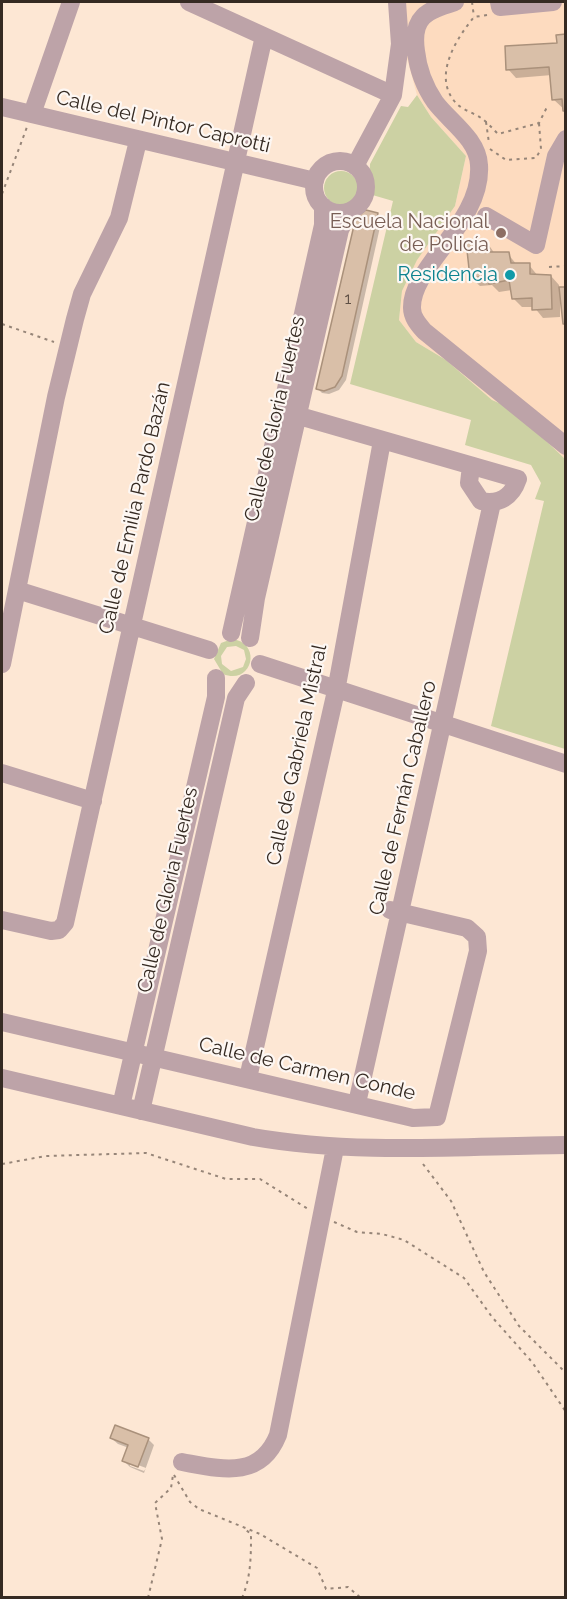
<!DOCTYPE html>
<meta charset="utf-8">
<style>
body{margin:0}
#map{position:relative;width:567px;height:1599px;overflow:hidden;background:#fde7d4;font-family:Raleway,sans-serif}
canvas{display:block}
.frame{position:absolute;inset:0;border:3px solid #352a22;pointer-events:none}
</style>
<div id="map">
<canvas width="567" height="1599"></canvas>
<div class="frame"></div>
</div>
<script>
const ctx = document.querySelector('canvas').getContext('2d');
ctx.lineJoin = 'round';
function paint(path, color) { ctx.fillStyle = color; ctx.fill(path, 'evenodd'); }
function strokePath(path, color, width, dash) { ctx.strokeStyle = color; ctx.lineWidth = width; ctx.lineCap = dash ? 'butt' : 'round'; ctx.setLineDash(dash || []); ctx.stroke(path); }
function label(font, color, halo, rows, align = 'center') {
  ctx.font = font + ' Raleway,sans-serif'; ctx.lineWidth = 4.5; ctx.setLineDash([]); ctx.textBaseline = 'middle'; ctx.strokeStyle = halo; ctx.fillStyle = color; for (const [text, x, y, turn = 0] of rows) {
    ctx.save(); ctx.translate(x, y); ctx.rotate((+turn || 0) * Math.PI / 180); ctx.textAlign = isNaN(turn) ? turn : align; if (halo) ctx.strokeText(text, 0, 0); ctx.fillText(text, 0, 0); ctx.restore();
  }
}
const built = new Path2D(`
 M402,2H565V459L513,409L492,400L446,360L416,342L399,320L402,291L417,259L455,206L466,156L431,117L417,95L405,51Z`);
const green = new Path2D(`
 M417,95L431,117L466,156L455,206L417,260L402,291L399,320L416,342L446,360L492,400L513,409L565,459V749L491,726L544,501L535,499L541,483L531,465L465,445L471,420L350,384L393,201L369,194L370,164L401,106L408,107Z
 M324 188a17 17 0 1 1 34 0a17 17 0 1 1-34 0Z
 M232,639C263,643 252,686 223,674L214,659L221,643ZM236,646L244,650L246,659L243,667L231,671L222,664L221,656L227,647Z`);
const shadow = new Path2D(`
 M566,36V111L553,99L552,75L516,78L508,69L558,44Z
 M377,214L382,218L346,380L339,390L329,394L322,393L318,389L356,224L354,221Z
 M486,241L495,254H508L517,265H529L538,276H551L559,285V289L566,288V324L562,298H560V317L543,318L534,307H522L513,298L512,290L499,292L492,285L480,286L471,278Z
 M111,1438L148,1439L154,1445L144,1473L130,1467L124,1461L129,1448L118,1444ZM130,1462L146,1468L144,1471L130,1466Z`);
const building = new Path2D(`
 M566,34V111H563L562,99L552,100L549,67L506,70L505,46L557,43L556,35Z
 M366,210L378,213L342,376L335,387L324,391L316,389L355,221H351Z
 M486,240L489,252H509L511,263H530V274L551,275L552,309L532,310V298L512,299L509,280L489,284V276L470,278L466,241Z
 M559,287H566V324H563Z
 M115,1425L149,1438L138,1467L122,1461L128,1445L110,1438Z`);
const path = new Path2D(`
 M472,2L474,17
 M487,15L474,17C456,39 431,78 457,104C463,110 474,113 481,118C487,122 492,128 498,134L539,123L547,107
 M486,122L489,143
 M490,149L506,160L536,158L541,149L539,123
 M2,194L27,127
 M549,267L566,266
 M2,324L54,342
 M2,1164L46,1156L146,1153L226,1179H260L308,1209
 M423,1164L451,1201L484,1272L519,1326L566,1373
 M334,1222L357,1232L382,1234L404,1240L464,1278L492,1317L532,1362L566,1412
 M174,1475L190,1502L199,1509L260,1534L317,1568L326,1589L348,1587L361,1598
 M148,1598L162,1539L155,1503L171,1488L173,1475
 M242,1598C251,1577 251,1556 251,1534L246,1530`);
const minor = new Path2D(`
 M189,2L393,95
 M455,2C427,11 411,16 416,51C418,70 424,86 435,102C449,121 478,139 479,165C483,222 411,266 412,308C412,317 418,324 424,331L566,446
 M499,2L500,7L553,2
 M2,107L315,181
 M32,114L71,2
 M314 187a26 26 0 1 1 52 0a26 26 0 1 1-52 0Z
 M355,166L393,95L400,44L397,2
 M486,216L536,245L556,156L566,139
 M289,413L518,479C512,497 499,505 481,501L469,483L471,466
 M17,590L209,650
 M231,633L323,225V206
 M250,638L256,598L340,230L349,212
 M2,664L56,397L75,319L82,294L119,218L138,141
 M260,664L566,764
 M2,773L93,801
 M2,920L51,931L59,930L65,923L264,36
 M2,1022L413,1118L437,1117L478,951L477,937L467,928L390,910
 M2,1078L253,1137C356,1155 462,1146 566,1145
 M248,1078L336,691L382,441
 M357,1103L492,503
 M121,1106L216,697V678
 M141,1111L236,698L246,683
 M182,1462C221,1469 260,1480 278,1435L335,1148`);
const markers = [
 [501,233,6,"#8d6e63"],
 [510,275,6,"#0f9aa8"]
];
const numberNames = [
 ["1",348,299]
];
const streetNames = [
 ["Calle del Pintor Caprotti",163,122,13],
 ["Calle de Gloria Fuertes",275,419,-77],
 ["Calle de Emilia Pardo Bazán",135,508,-77],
 ["Calle de Gabriela Mistral",297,755,-78],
 ["Calle de Fernán Caballero",403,798,-77],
 ["Calle de Gloria Fuertes",168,890,-77],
 ["Calle de Carmen Conde",307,1069,13]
];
const educationNames = [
 ["Escuela Nacional",489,222],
 ["de Policía",489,245]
];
const cultureNames = [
 ["Residencia",498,275]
];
paint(built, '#fddbbf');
paint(green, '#ccd1a3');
paint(shadow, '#0003');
paint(building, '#d9bfa8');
strokePath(building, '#aa917b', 1.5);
strokePath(path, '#968578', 2, [3, 4.5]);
strokePath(minor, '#bda3a8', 18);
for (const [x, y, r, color] of markers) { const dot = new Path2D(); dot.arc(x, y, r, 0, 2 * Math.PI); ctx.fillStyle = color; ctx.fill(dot); strokePath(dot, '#fdf7f3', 2); }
label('16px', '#5e4f44', null, numberNames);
label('20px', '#352a22', '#fdf7f3', streetNames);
label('20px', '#785e54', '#fdf7f3', educationNames, 'right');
label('20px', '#0d838f', '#fdf7f3', cultureNames, 'right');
</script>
